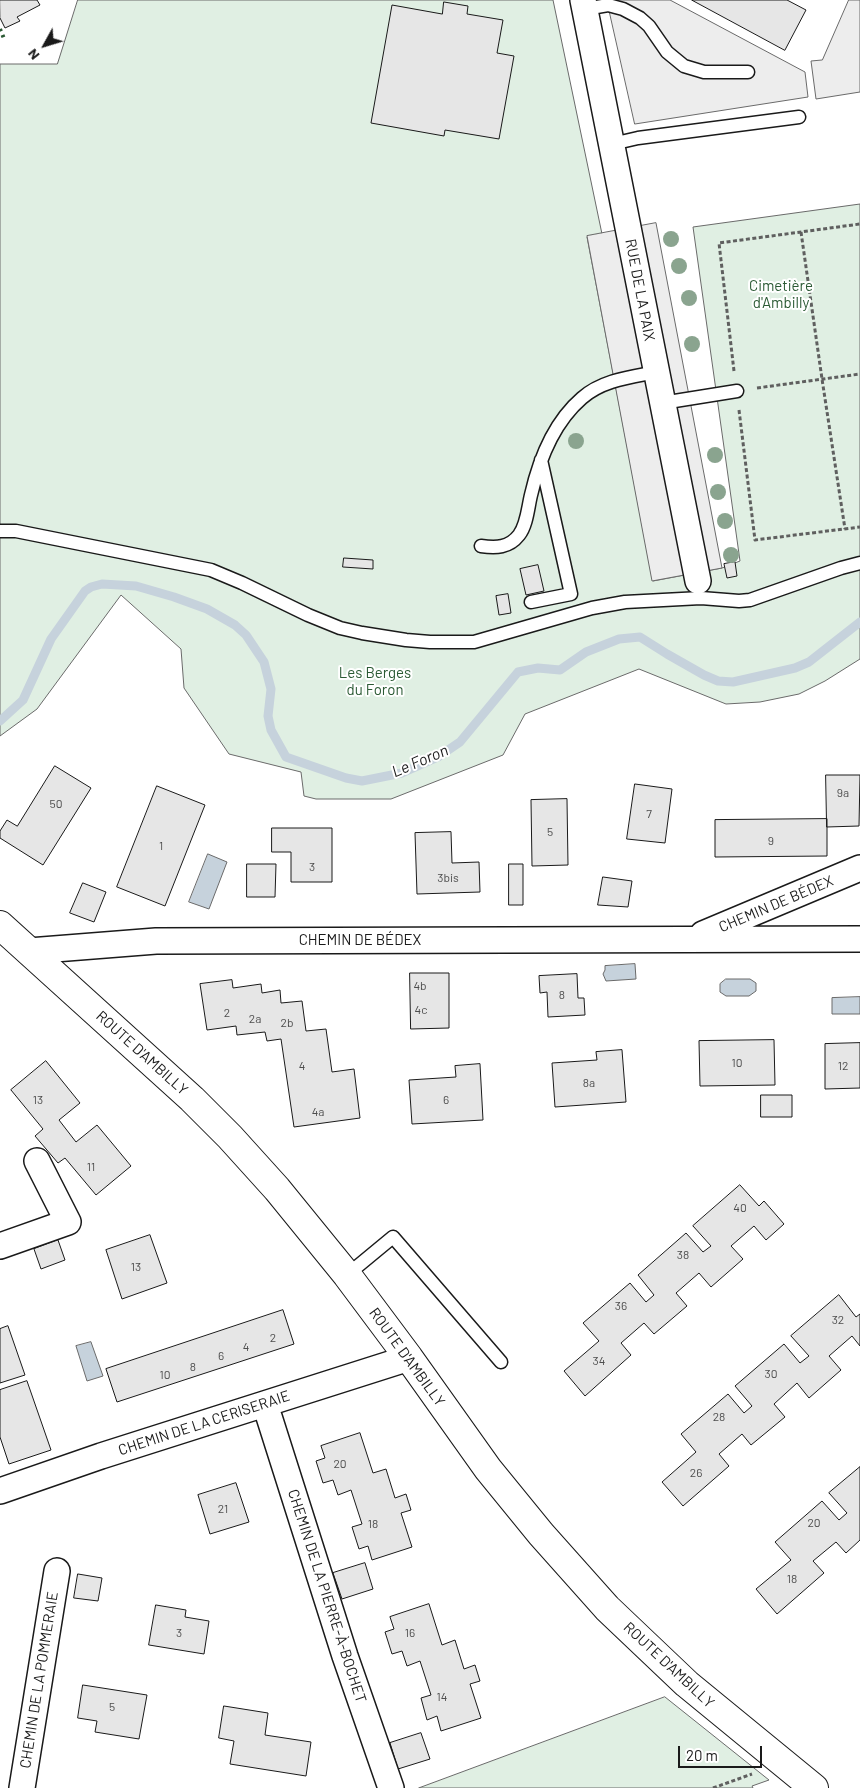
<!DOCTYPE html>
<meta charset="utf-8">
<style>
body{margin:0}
#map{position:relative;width:860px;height:1788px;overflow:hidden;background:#fff;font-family:Barlow,sans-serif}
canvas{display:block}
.north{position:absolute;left:20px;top:20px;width:50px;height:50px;-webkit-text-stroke:4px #fff;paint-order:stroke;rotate:231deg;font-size:14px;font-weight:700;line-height:20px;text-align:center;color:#1a1a1a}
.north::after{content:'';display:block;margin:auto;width:18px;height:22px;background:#1a1a1a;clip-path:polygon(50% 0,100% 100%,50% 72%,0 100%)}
.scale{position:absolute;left:678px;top:1746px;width:84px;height:22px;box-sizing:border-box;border:2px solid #1a1a1a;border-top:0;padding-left:6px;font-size:15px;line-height:18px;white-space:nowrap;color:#1a1a1a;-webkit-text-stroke:4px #fff;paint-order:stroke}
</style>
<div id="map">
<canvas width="860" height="1788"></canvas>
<div class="north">N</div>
<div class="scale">20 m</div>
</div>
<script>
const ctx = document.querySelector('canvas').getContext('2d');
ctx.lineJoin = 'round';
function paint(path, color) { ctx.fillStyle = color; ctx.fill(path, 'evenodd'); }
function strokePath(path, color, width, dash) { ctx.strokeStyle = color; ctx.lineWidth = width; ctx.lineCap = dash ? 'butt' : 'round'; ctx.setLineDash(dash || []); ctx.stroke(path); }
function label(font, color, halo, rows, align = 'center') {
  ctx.font = font + ' Barlow,sans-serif'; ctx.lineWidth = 4; ctx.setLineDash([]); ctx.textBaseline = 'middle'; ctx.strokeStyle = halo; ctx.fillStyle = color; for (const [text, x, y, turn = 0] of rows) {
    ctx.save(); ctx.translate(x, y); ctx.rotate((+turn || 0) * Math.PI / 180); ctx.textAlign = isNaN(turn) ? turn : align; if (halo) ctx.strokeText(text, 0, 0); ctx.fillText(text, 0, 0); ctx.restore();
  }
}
const green = new Path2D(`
 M78,0H553L602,234L587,237L653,581L722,568L740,561L693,227L860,204V659L825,681L799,694L760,702L726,704L639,669L525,714L503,755L391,799H316L304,796L301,772L229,754L184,688L181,649L121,595L37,709L0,736V64H57Z
 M665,1697L769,1780L752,1786L753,1788H419Z`);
const parking = new Path2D(`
 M607,0H670L805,72L808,97L635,124Z
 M849,0H860V92L816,99L811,61L822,60Z
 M656,223L722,568L652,581L587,236Z`);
const water = new Path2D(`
 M208,854L227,862L209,909L189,902Z
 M635,964L636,979L606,981L603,974L605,970V966Z
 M726,979H750L756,983V991L749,996H726L720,992V984Z
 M860,997V1014H832V998Z
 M91,1342L103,1376L87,1381L76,1346Z`);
const stream = new Path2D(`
 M0,721L23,700L51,639L85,591L91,587L102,584L136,586L174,597L207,609L235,625L246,635L264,662L271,689L268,716L271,730L286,757L346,778L362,781L402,773L438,757L460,742L518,672L538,668L560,670L586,652L619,639L640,637L667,654L704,675L718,681L733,682L795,668L809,662L860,622`);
const building = new Path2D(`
 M0,0H37L40,5L17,17L20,21L5,28L0,18Z
 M692,0H787L806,10L785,50Z
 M444,2L468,6L467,14L503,20L497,53L514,56L499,139L445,130L444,136L371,123L392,5L442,14Z
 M344,558L373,560V569L343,567Z
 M735,562L737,576L727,578L724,564Z
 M538,565L544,591L526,595L520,569Z
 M508,594L511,613L499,615L496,596Z
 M55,766L91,788L43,865L0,838V831L7,820L17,826Z
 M826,775H860L859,826L827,827Z
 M635,784L672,789L665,843L627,839Z
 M157,786L205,805L165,906L117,887Z
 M567,799L568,865L532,866L531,800Z
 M827,819V856L715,857V820Z
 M272,828H332V882H291V852H272Z
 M451,832L452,863L479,862L480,892L417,894L415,833Z
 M247,864H276L275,897H247Z
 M509,864H523V905H509Z
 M603,877L632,881L628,907L598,905Z
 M83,883L106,892L94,922L70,913Z
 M410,973H449V1028L411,1029Z
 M577,974L578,998H584L585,1015L548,1017L547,992L540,993L539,976Z
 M232,980L233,988L261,984L262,993L280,990L281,1003L302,1001L306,1031L326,1029L332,1072L354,1069L360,1118L294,1127L281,1039L267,1041L265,1032L237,1035L236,1026L207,1030L200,984Z
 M774,1040L775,1085L700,1086L699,1041Z
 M860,1043V1088L825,1089V1044Z
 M622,1050L626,1102L555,1107L552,1063L597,1060L596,1052Z
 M46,1061L80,1103L59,1120L76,1142L97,1125L131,1166L96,1195L65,1158L58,1163L35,1136L43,1129L11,1090Z
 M480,1064L483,1120L412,1124L409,1080L456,1077L455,1066Z
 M761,1095H792V1117H761Z
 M740,1185L759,1206L764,1201L784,1224L766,1240L754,1226L731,1246L743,1259L711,1287L699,1273L676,1293L687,1306L654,1334L644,1323L621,1343L631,1355L585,1396L564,1371L599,1341L583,1323L630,1283L646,1302L654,1295L638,1275L686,1233L703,1252L711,1246L693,1226Z
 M150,1235L167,1283L122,1299L106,1250Z
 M58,1240L65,1260L41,1269L34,1249Z
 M839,1295L856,1317L860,1314V1346L852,1336L829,1356L841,1370L809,1398L797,1383L774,1404L785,1417L751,1445L742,1434L719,1454L729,1466L683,1506L662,1482L696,1452L681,1434L728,1394L744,1413L752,1406L735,1386L784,1344L800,1363L809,1356L791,1336Z
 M283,1310L294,1344L117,1402L106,1369Z
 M8,1326L25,1375L0,1383V1329Z
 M27,1381L51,1450L9,1464L0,1437V1390Z
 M360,1433L373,1473L386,1469L395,1498L406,1494L411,1510L401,1513L412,1547L372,1560L368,1546L359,1549L352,1527L362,1524L351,1490L338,1495L333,1480L323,1483L316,1461L325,1458L321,1446Z
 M860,1467V1540L846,1553L836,1542L813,1561L824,1573L777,1614L756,1589L791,1560L775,1542L822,1501L839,1520L847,1513L829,1493Z
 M236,1483L249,1522L210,1534L198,1495Z
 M365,1563L373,1589L342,1599L333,1573Z
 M78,1574L102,1578L98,1601L74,1598Z
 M429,1604L442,1645L455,1640L464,1669L475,1665L480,1681L470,1684L481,1718L441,1731L437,1716L427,1720L421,1698L431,1695L420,1661L407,1666L402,1651L392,1654L385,1632L394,1629L390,1617Z
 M156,1605L186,1610L185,1617L209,1621L204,1654L149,1645Z
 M83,1685L147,1695L139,1739L95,1732L97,1721L78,1718Z
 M224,1706L268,1713L265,1735L311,1742L306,1776L230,1764L234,1741L219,1738Z
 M421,1733L430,1759L398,1769L390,1743Z`);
const path = new Path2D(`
 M801,232L822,379L845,529
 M734,371L719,243L860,224
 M757,388L860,374
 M739,410L755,540L860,527
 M713,1788L752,1774`);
const lane = new Path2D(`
 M585,9L608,5L623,9L640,18L649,26L667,52L684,66L704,72H748
 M612,144L638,138L799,117
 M662,403L737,391
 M0,531H16L211,570L242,583L308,615L340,628L362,633L406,640L430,642H474L592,608L625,602L701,598L739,601L750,600L841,568L860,563
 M481,546C496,548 509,548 519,535C527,525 528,507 531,495C539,460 553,423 582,398C602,380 631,377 656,372
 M531,602L571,594L541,460
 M347,1275L393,1237L501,1362`);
const street = new Path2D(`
 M583,0L698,581
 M703,934L860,868
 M29,951L156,941L860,939
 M0,1246L68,1222L37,1161
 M265,1404L345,1656L391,1788
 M0,1491L101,1456L409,1358
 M22,1788L57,1571`);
const secondary = new Path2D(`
 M0,925L192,1099L230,1137L277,1189L347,1275L409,1358L488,1469L541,1534L607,1608L687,1684L814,1788`);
const hedge = new Path2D(`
 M0,29L5,41`);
const trees = [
 [671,239],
 [679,266],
 [689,298],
 [692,344],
 [576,441],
 [715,455],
 [718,492],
 [725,521],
 [731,555]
];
const numberNames = [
 ["9a",843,793],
 ["50",56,804],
 ["7",649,814],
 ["5",550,832],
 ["9",771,841],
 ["1",161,846],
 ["3",312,867],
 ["3bis",448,878],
 ["4b",420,986],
 ["8",562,995],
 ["4c",421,1010],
 ["2",227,1013],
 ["2a",255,1019],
 ["2b",287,1023],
 ["10",737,1063],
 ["4",302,1066],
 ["12",843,1066],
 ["8a",589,1083],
 ["13",38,1100],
 ["6",446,1100],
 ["4a",318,1112],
 ["11",91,1167],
 ["40",740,1208],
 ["38",683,1255],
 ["13",136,1267],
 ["36",621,1306],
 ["32",838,1320],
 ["2",273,1338],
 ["4",246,1347],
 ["6",221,1356],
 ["34",599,1361],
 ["8",193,1367],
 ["30",771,1374],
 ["10",165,1375],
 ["28",719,1417],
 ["20",340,1464],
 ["26",696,1473],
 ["21",223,1509],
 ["20",814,1523],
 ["18",373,1524],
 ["18",792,1579],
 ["3",179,1633],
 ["16",410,1633],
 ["14",442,1697],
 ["5",112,1707]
];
const parkNames = [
 ["Cimetière",781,286],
 ["d'Ambilly",781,303],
 ["Les Berges",375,673],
 ["du Foron",375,690]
];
const streetNames = [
 ["RUE DE LA PAIX",640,290,79],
 ["CHEMIN DE BÉDEX",776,904,-23],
 ["CHEMIN DE BÉDEX",360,940],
 ["ROUTE D'AMBILLY",142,1053,42],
 ["ROUTE D'AMBILLY",407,1357,54],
 ["CHEMIN DE LA CERISERAIE",204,1423,-18],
 ["CHEMIN DE LA PIERRE-À-BOCHET",327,1596,72],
 ["ROUTE D'AMBILLY",669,1665,43],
 ["CHEMIN DE LA POMMERAIE",39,1680,-81]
];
const waterNames = [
 ["Le Foron",420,761,-23]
];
paint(green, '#e0efe3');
strokePath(green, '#6a6a6a', 1);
paint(parking, '#ededed');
strokePath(parking, '#6a6a6a', 1);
paint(water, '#c6d2dc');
strokePath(water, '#6a6a6a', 1);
strokePath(stream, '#c6d2dc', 9);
paint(building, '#e6e6e6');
strokePath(building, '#1a1a1a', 1);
strokePath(lane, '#1a1a1a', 15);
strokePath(street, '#1a1a1a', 28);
strokePath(secondary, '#1a1a1a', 30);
strokePath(path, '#5f5f5f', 3, [4, 2.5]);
strokePath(lane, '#fff', 12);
strokePath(street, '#fff', 25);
strokePath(secondary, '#fff', 28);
strokePath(hedge, '#2b5a34', 4, [2.5, 4]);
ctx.fillStyle = '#8aa48f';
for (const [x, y] of trees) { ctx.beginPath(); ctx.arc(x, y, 8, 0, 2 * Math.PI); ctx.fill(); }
label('12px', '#4d4d4d', null, numberNames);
label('15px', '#2b5a34', '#fff', parkNames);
label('15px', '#1a1a1a', '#fff', streetNames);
label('italic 16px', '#1a1a1a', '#fff', waterNames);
</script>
